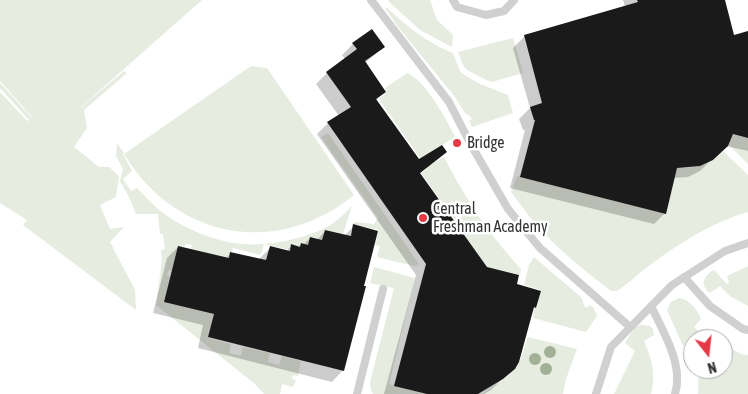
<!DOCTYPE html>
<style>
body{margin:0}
#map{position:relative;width:748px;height:394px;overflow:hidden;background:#fff;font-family:"Asap Condensed",sans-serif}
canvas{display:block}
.north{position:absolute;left:683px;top:329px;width:50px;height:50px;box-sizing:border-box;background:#fff;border:1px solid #adadad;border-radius:50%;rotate:164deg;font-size:14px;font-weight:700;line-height:20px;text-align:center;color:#333}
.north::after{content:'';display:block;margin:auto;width:18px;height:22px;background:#e63946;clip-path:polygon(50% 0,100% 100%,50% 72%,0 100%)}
</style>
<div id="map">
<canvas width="748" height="394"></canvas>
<div class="north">N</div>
</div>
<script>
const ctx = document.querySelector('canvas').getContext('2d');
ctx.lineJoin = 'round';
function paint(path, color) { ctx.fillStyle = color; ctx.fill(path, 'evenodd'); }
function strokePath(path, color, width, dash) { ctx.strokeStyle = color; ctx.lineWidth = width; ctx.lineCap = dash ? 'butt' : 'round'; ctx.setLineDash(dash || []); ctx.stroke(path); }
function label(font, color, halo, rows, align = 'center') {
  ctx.font = font + ' "Asap Condensed",sans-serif'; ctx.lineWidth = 5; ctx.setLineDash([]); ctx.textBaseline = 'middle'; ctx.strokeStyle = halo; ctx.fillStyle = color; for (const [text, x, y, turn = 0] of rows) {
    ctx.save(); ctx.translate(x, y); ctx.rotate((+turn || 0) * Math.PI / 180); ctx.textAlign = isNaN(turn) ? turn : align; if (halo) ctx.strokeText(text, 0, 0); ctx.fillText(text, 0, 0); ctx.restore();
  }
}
const green = new Path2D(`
 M0,0H202L72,115L124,71L127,73L84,110L87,128L74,147L99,167H109L119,176L116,197L100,205L110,229L124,227L110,242L135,290L136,310L23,225L27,220L0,203V92L27,121L29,120L0,88V83L31,117H32L0,81Z
 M389,0H430L437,20L453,35L452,47L420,30L388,1Z
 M385,8H387C408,27 426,42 453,53L460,71L463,74L478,83L508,95L513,113L472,127L469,121L472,119L470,116L465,113L455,97L398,27Z
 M513,38L523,73L492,82L486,80L467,70L463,65L458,52Z
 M251,66L267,68L354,195C278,258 175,239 124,154Z
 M407,73C425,80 447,120 455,137L420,158L380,101V98L387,92L385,88Z
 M328,133L419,264L414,266L377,257L380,246L375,245L379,230L352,224L355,222L374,224L378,218L321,137Z
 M733,134L748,138V164L729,145Z
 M117,143L124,153L123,154L132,171L123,179L131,191L137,188C144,195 151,203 159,210C178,225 204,237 228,242C257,249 307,240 332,224C339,219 346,212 352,206L343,234L325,230L323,240L310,237L308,245L301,243L300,247L291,245L290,250L264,244L261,255L233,248L232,252H230L229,258L191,249L192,245L186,244L184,247L178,246L172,270H169L167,275L170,277L164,302L214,314L208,338L231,344L229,353L241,356L243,347L270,353L268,362L279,365L282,356L301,361L298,376L293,375L292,379L296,380L293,387L282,384L280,394H264L255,384L156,305L162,261L161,250L165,249L163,234H160L158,214H136L129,197L120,181L123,169L116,156Z
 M723,151L748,175V212C712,222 680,243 650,265C639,273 629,283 617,291H611C584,270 557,249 535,223C526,213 519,202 511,192L517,176L677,167C694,170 712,165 723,151Z
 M444,157C466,200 488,233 521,269L520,275L487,267L421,173L427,169L426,167Z
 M534,257L582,298L584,306L587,308L590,305L593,307L597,316L586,332L533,318L534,308H537L541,290L524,285L529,265Z
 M748,266V306L730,296L720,286L710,293C699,285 704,275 714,270L727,284L729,283L727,276Z
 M374,267L415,278L389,384L425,394H373L371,390L370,382L394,288L370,283Z
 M679,298C689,299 698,310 701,319L694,327L709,339H693V344L684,346L682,344L667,310L671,302Z
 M641,325L650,326L653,329L654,335L644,341C652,359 656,375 651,394H614L635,351L625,343L635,327Z
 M528,337L577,349L566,379L563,394H482C496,383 512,378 520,360C524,353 524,344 528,337Z
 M723,344L741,354L748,355V394H698L699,369H723Z`);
const shadow = new Path2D(`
 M623,0H724L733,37L748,32V151L726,146L700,171L688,177L673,178L665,213L654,224L510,188L525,130H523L519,119L530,108L513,48L525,36L625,7Z
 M353,44L384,47L365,63L384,92L376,101L419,160L445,152L419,174L486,268L516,285L535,307L532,311L514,368L491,390L484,394H384L416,275L317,134L328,123L339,116L316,84L327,73L345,59L342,55Z
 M354,226L343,370L332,382L198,348L203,325L153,313L167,258L178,247L225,259L231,253L259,259L270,248L286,252L291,246L298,247L301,244L303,245L310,238L317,240L325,231L344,236Z`);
const building = new Path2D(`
 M637,0H725L734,35L748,31V138L733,134L728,146L713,160L700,166L677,168L666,214L520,177L535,120H534L530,107L542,103L524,35L638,2Z
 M372,29L385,47L365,61L386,92L376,99L419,159L442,145L447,152L420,173L487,267L519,275L517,284L541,291L536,308L534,307L519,362L515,369L503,379L478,394H427L394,386L426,264L327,122L351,107L326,72L357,49L352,43Z
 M353,224L378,231L364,286H366L344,371L208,337L214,314L164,302L178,246L229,258L230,252L266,260L270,246L290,251L291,244L300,247L301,243L308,245L310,237L322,240L325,230L351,236Z`);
const service = new Path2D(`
 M371,0L449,102L470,143L508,209L540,248L630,327
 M453,0L457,7L486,15L504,11L514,0
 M684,277L710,306L743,329L748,330
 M651,306C663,331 684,365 675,394
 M357,394L383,289
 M596,394L611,347L672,285L725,251L748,243`);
const trees = [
 [550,352],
 [535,359],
 [546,369]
];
const markers = [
 [457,143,5,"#e63946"],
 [423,218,5,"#e63946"]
];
const poiNames = [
 ["Bridge",467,143],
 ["Central",433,209],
 ["Freshman Academy",433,227]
];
paint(green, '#e6ecdf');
paint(shadow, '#0003');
paint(building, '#1a1a1a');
strokePath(service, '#d0d0d0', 8);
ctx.fillStyle = '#a2b095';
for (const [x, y] of trees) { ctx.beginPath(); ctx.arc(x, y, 6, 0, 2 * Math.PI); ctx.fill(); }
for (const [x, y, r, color] of markers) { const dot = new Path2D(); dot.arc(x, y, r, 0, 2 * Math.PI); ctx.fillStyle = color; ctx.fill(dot); strokePath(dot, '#fff', 2); }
label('16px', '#333', '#fff', poiNames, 'left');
</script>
